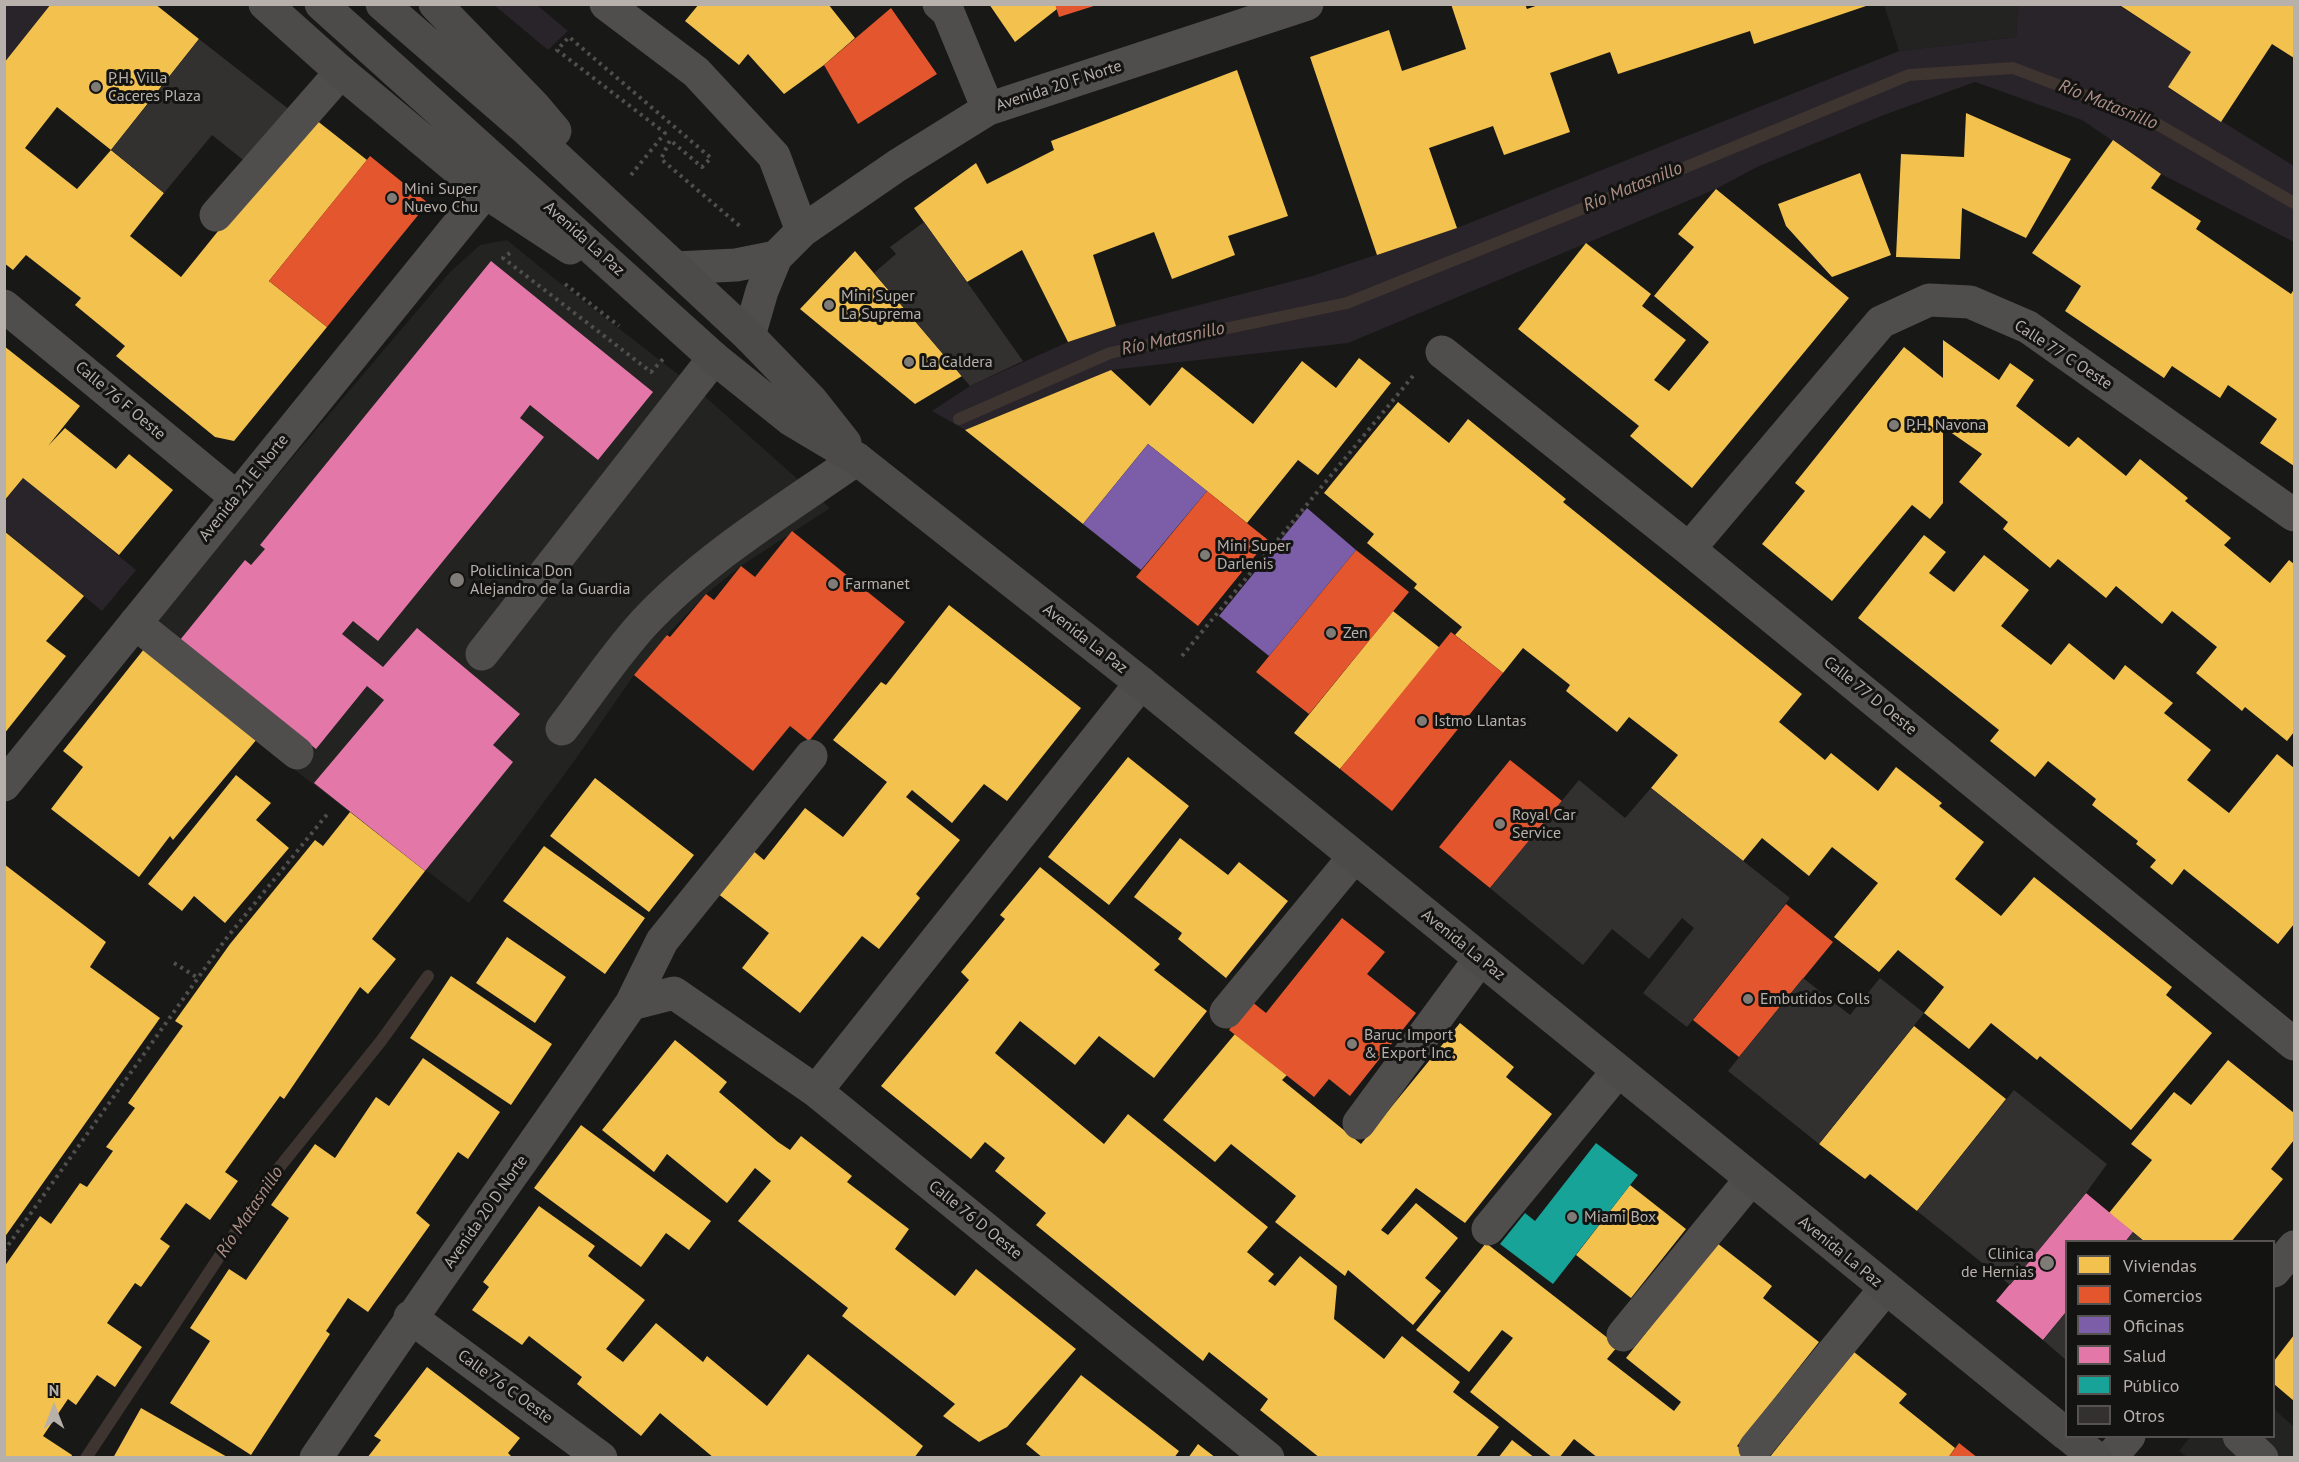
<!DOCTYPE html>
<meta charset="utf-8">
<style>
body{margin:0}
#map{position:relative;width:2299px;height:1462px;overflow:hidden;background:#181817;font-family:"PT Sans",sans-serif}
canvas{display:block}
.frame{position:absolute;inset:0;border:6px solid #b7b0ab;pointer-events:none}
.legend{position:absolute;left:2065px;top:1240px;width:210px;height:198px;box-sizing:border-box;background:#131312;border:2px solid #55524f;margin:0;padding:8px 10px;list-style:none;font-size:18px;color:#b7b0ab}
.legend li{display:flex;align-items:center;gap:12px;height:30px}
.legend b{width:30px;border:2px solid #55524f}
.north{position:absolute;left:24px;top:1378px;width:60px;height:60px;-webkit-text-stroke:4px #131312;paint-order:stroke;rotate:0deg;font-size:16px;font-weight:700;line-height:24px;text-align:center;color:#b7b0ab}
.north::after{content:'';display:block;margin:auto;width:21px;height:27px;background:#b7b0ab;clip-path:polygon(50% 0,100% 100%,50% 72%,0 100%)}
</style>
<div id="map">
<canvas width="2299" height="1462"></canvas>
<div class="frame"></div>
<ul class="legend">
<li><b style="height:16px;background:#f2c14e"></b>Viviendas</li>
<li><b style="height:16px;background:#e4572e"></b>Comercios</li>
<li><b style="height:16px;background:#7b5ea7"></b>Oficinas</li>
<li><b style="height:16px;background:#e377a8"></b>Salud</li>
<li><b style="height:16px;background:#17a398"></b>Público</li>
<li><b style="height:16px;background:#323130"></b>Otros</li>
</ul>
<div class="north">N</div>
</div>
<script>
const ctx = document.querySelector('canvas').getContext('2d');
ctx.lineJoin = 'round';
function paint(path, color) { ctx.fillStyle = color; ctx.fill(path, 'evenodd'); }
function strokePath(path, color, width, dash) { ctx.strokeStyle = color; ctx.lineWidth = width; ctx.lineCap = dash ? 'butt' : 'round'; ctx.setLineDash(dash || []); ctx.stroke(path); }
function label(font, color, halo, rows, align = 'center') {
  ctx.font = font + ' "PT Sans",sans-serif'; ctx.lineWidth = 6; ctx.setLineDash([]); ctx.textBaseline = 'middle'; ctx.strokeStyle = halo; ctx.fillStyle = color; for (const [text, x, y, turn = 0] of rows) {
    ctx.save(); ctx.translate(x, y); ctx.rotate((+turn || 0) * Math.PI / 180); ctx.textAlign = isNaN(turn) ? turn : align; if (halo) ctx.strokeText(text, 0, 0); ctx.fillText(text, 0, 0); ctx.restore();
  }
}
const built = new Path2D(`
 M1884,5H2018L2016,37L1899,51Z
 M507,240L551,276L692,385L830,508L741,566L706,594L667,635L634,675L575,760L469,903L296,771L136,642L450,272L480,245Z
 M2274,1409L2294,1427V1457H2187L2179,1451L2190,1437L2274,1436Z`);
const green = new Path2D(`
 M5,5H51L5,63Z
 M494,5H537L568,31L548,50Z
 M2018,5H2118L2191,52L2168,88L2294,166V242L2161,174L2082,120L1975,82L1884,115L1757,167L1716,189L1348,343L1111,370L965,430L932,411L970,386L1068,342L1116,326L1309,277L1457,228L1899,51L2016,37Z
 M23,478L136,570L102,611L5,531V501Z`);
const homes = new Path2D(`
 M51,4H155L199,39L111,150L164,193L130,236L181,277L311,116L367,160L269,281L327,327L234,441L215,437L116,356L125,346L75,305L81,298L26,255L13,270L4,263V63ZM57,107L111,150L77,189L25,148Z
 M699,4H828L855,38L824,65L784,94L748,54L739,65L685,21Z
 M989,4H1055L1057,9L1015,42Z
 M1451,4H1525L1527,9L1541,4L1869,5L1754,44L1750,31L1618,74L1610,52L1550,73L1570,132L1504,155L1493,126L1429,148L1457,228L1377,255L1310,57L1389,30L1402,71L1466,49Z
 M2118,4H2294V58L2272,44L2221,122L2168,87L2191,52Z
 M1237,70L1288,216L1228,236L1235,255L1172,279L1154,232L1093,255L1116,326L1068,342L1022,250L967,282L914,208L976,163L987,184L1054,150L1051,141Z
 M1966,113L2071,159L2026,238L1962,208L1960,259L1896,257L1901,154L1964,157Z
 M2113,140L2161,174L2151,188L2201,221L2196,229L2291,294L2294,289V466L2260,443L2277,419L2228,385L2220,398L2172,366L2164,378L2065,311L2081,286L2032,253Z
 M1860,173L1891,255L1832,277L1786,226L1778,204Z
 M1716,189L1849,298L1692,488L1630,436L1639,426L1518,329L1586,243L1651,294L1642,306L1686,340L1654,380L1669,391L1709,342L1654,296L1694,247L1678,234Z
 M855,251L962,376L915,404L800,309Z
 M1943,340L1999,380L2010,363L2034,380L2016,406L2069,447L2078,437L2126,476L2140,459L2188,498L2185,501L2231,538L2224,545L2270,583L2289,560L2294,564V732L2287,741L2245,707L2242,711L2196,673L2217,647L2172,611L2162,624L2116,586L2106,598L2058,559L2050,568L2003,529L2008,522L1959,482L1982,454L1943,427V503L1930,519L1912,505L1832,601L1762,544L1805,491L1795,483L1904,347L1943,378Z
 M4,346L80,406L48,446L65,428L116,469L129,454L173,490L119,555L23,478L4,501Z
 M1359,358L1391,383L1318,475L1298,460L1247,523L1148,444L1083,524L965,430L1111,370L1150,406L1182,367L1253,424L1302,361L1336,388Z
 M1398,402L1449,443L1468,419L1566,499L1563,502L1802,694L1779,722L1825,760L1831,753L1878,791L1896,767L1942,803L1939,806L1984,842L1955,879L2001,916L2034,877L2172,987L2166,995L2212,1033L2131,1130L2040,1056L2037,1060L1991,1023L1969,1049L1924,1013L1944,987L1898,950L1879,972L1834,937L1878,883L1832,847L1809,876L1762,838L1743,861L1651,788L1678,755L1629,717L1617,732L1566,691L1570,685L1523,648L1503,673L1455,635L1462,627L1414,588L1417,584L1367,543L1374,534L1324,493Z
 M4,531L84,596L46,641L66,656L4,734Z
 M1924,535L1946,552L1929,573L1954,592L1984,555L2029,590L2001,626L2051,665L2069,643L2114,680L2125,665L2173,703L2164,713L2211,750L2187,780L2229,813L2277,754L2294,768V924L2278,944L2184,869L2172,885L2150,867L2156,860L2136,844L2138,841L2092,805L2096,799L2048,761L2035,777L1990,741L1999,730L1858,618Z
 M949,605L1081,708L1007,801L984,784L952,823L912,790L906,797L960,840L916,894L920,898L879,949L862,936L800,1013L742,968L769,933L717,893L751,849L764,860L805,808L843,837L887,782L833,740L881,682L886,685Z
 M1393,611L1440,648L1340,769L1294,733Z
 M144,649L257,739L173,840L170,836L139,877L51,809L83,767L63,751Z
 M1128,757L1189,806L1109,905L1048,857Z
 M236,775L271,803L256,820L289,848L225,923L194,896L182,911L148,884Z
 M595,778L694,855L649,912L550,836Z
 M350,812L425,871L372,939L396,959L368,994L360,987L284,1099L280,1096L225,1172L238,1181L210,1220L186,1203L160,1239L170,1246L141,1287L135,1283L107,1323L142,1347L115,1387L97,1375L76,1405L68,1399L43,1436L72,1455L71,1458H4V1267L40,1216L51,1224L80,1183L87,1187L113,1151L106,1147L135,1108L128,1103L183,1026L175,1021L230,944L315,840L323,846Z
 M1180,838L1228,875L1239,862L1288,901L1226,978L1178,939L1182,933L1134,897Z
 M544,846L645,918L605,974L503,901Z
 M4,864L106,942L90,967L160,1018L4,1238Z
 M1040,867L1160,964L1154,970L1207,1011L1154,1078L1099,1036L1075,1065L1020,1021L995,1053L1104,1144L1128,1114L1268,1227L1247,1252L1274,1274L1268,1281L1275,1286L1300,1256L1337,1286L1334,1319L1384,1359L1402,1336L1460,1382L1453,1392L1499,1427L1475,1458H1320L1260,1410L1268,1399L1209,1352L1203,1361L1036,1225L1046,1213L995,1171L1005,1158L985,1142L971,1159L881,1086L969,980L961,972L1005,919L1000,915Z
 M507,937L566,977L535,1023L476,983Z
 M451,976L552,1044L511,1105L410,1038Z
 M1460,1023L1514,1067L1506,1077L1552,1114L1465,1223L1416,1188L1381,1230L1388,1235L1416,1203L1458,1238L1425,1278L1441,1291L1413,1325L1348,1270L1345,1276L1275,1222L1296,1196L1231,1144L1215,1162L1163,1120L1235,1034L1287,1075L1282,1080L1361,1144Z
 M1914,1026L2006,1099L1917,1211L1870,1174L1865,1179L1819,1144Z
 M675,1040L727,1082L719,1092L778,1142L790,1150L801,1136L852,1176L847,1182L909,1229L895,1249L955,1296L976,1269L1076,1349L1007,1427L979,1442L943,1416L955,1404L842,1316L848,1308L738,1221L771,1181L755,1168L727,1203L667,1154L654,1172L602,1130Z
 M423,1058L500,1112L468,1159L458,1152L416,1213L430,1225L368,1312L348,1298L326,1331L330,1334L251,1455L170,1403L210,1341L190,1328L229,1269L246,1280L289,1218L271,1205L315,1144L335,1158L376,1097L389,1106Z
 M2228,1060L2294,1113V1140L2271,1169L2283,1179L2231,1242H2145L2109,1213L2152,1160L2131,1144L2174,1092L2191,1105Z
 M581,1125L711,1221L689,1250L666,1233L641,1267L534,1188Z
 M1630,1185L1686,1229L1631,1298L1576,1255Z
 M539,1206L595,1246L588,1256L645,1300L606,1349L623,1362L656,1323L703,1362L707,1356L767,1406L808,1354L923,1446L914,1458H714L660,1413L641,1436L577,1384L582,1377L529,1336L522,1345L472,1310L489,1287L483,1282Z
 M1486,1243L1618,1346L1607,1359L1674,1411L1681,1402L1626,1358L1717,1243L1772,1286L1763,1298L1819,1342L1737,1446L1753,1458H1598L1574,1439L1559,1458H1553L1470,1392L1513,1338L1502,1330L1469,1372L1416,1330Z
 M2294,1335V1401L2274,1384V1361Z
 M1854,1352L1907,1394L1899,1403L1955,1448L1948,1458H1769Z
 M427,1367L520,1438L508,1453L513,1458H367L381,1440L374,1436Z
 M1081,1375L1179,1451L1174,1458H1043L1026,1444Z
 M141,1408L229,1458H113Z
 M1512,1440L1535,1458H1498Z
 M1198,1444L1216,1458H1188Z`);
const shops = new Path2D(`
 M1055,4H1097V5L1059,17Z
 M891,8L937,74L858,124L824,65Z
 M370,156L428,203L327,327L269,281Z
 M1207,491L1268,540L1198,626L1136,577Z
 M792,531L905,622L809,741L790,726L753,771L634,675L667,635L670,637L706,594L714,600L741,566L755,577Z
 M1356,550L1409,592L1309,714L1256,672Z
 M1451,632L1503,673L1392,811L1340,769Z
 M1510,760L1562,801L1490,888L1439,847Z
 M1786,904L1833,942L1739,1057L1693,1020Z
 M1342,918L1385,952L1367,974L1416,1013L1350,1096L1329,1079L1314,1097L1229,1030L1251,1001L1266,1013Z
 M1959,1443L1978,1458H1948Z`);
const offices = new Path2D(`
 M1148,444L1207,491L1141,570L1083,524Z
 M1307,508L1356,550L1269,656L1219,616Z`);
const health = new Path2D(`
 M491,261L653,392L598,460L530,405L520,418L544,437L378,641L353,621L342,634L383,667L417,628L520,714L493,745L513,762L425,871L314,783L384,700L367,686L316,749L180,640L245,560L251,565L265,549L260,545Z
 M2086,1193L2133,1232L2125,1242H2066V1312L2043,1340L1996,1301Z`);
const public = new Path2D(`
 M1596,1143L1638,1175L1553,1284L1500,1244L1525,1213L1535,1221Z`);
const stream = new Path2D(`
 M959,419L1110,353L1347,303L1686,167L1909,75L2013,68L2150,120L2294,203
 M86,1458L274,1174L381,1041L428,976`);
const building = new Path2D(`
 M199,39L295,114L252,167L212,135L164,193L111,150Z
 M924,222L967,282L1023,361L970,386L874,273L896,254L890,247Z
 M1579,780L1625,818L1651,788L1790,898L1687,1027L1643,993L1694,928L1682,918L1649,959L1612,929L1583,965L1490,888Z
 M1803,978L1850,1015L1880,978L1924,1013L1819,1144L1728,1071Z
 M2014,1090L2107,1164L2086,1193L2010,1285L1917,1211Z
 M2133,1232L2145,1242H2125Z
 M2066,1312V1360L2043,1340Z`);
const path = new Path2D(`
 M631,175L665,133L557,50L569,37L711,158L702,167L670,140L661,159L741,227
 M510,253L503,258L651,372L663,359
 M565,284L619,326
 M1182,656L1413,376
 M174,963L198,978
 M4,1251L225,940L329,812`);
const minor = new Path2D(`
 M606,4L696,72L774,156L802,231
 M939,4L948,12L988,109
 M216,215L341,72
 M676,268L736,265L776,257
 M4,306L236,497
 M749,336L762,291L776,257L802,231L898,165L988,109L1307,4
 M1442,352L1689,549L2294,1044
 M1689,549L1881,322L1929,300L1970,302L2028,327L2294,515
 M135,623L297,753
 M482,654L714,358
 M562,729C589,694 614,656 643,624C704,558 784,510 857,459
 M4,785L485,192
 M631,1004L662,941L811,756
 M1226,1012L1354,857
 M816,1091L1141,683
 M1359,1123L1480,959
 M1488,1229L1618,1071
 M2274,1271L2294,1247
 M410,1317L601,1458
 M1623,1335L1751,1179
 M2239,1436L2262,1458
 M1755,1448L1885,1289
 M316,1458C419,1305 526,1156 631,1004L674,993L816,1091L1268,1458
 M2110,1458L2129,1436`);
const major = new Path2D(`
 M265,4L341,72L485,192L570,248
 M321,4L714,358L790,419L857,459L1141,683L2066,1434
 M382,4L525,128L749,336L811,400L845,443
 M435,4L533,105L555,131
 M2069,1436L2096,1458`);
const markers = [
 [96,87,6,"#7f7b77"],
 [392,198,6,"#7f7b77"],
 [829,305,6,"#7f7b77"],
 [909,362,6,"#7f7b77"],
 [1894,425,6,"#7f7b77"],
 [1205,555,6,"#7f7b77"],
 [457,580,8,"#7f7b77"],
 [833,584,6,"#7f7b77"],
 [1331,633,6,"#7f7b77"],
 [1422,721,6,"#7f7b77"],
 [1500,824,6,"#7f7b77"],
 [1748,999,6,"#7f7b77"],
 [1352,1044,6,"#7f7b77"],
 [1572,1217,6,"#7f7b77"],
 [2047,1263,8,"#7f7b77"]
];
const poiNames = [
 ["P.H. Villa",108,78],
 ["Caceres Plaza",108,96],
 ["Mini Super",404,189],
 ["Nuevo Chu",404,207],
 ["Mini Super",841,296],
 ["La Suprema",841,314],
 ["La Caldera",921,362],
 ["P.H. Navona",1906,425],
 ["Mini Super",1217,546],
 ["Darlenis",1217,564],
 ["Policlinica Don",470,571],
 ["Alejandro de la Guardia",470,589],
 ["Farmanet",845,584],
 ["Zen",1343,633],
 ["Istmo Llantas",1434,721],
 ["Royal Car",1512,815],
 ["Service",1512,833],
 ["Embutidos Colls",1760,999],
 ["Baruc Import",1364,1035],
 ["& Export Inc.",1364,1053],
 ["Miami Box",1584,1217],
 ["Clinica",2034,1254,"right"],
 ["de Hernias",2034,1272,"right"]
];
const streetNames = [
 ["Avenida 20 F Norte",1059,86,-18],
 ["Avenida La Paz",584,239,42],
 ["Calle 77 C Oeste",2063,355,33],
 ["Calle 76 F Oeste",120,401,40],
 ["Avenida 21 E Norte",244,488,-51],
 ["Avenida La Paz",1085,639,38],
 ["Calle 77 D Oeste",1870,696,39],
 ["Avenida La Paz",1463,945,39],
 ["Avenida 20 D Norte",486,1212,-55],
 ["Calle 76 D Oeste",975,1220,39],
 ["Avenida La Paz",1840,1252,39],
 ["Calle 76 C Oeste",505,1387,36]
];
const waterNames = [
 ["Río Matasnillo",2108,105,22],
 ["Río Matasnillo",1633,187,-22],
 ["Río Matasnillo",1173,339,-12],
 ["Río Matasnillo",250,1212,-56]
];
paint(built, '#232321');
paint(green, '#29232a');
paint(homes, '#f2c14e');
paint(shops, '#e4572e');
paint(offices, '#7b5ea7');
paint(health, '#e377a8');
paint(public, '#17a398');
strokePath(stream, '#3e3430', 12);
paint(building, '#323130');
strokePath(path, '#514f4d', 4, [3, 4.5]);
strokePath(minor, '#504e4d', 33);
strokePath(major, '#4c4b4a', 33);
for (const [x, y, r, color] of markers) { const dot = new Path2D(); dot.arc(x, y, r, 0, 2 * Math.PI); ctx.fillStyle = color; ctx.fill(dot); strokePath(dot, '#131312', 2); }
label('16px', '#b7b0ab', '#131312', poiNames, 'left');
label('16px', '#b7b0ab', '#131312', streetNames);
label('italic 18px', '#ad8f86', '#131312', waterNames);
</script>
